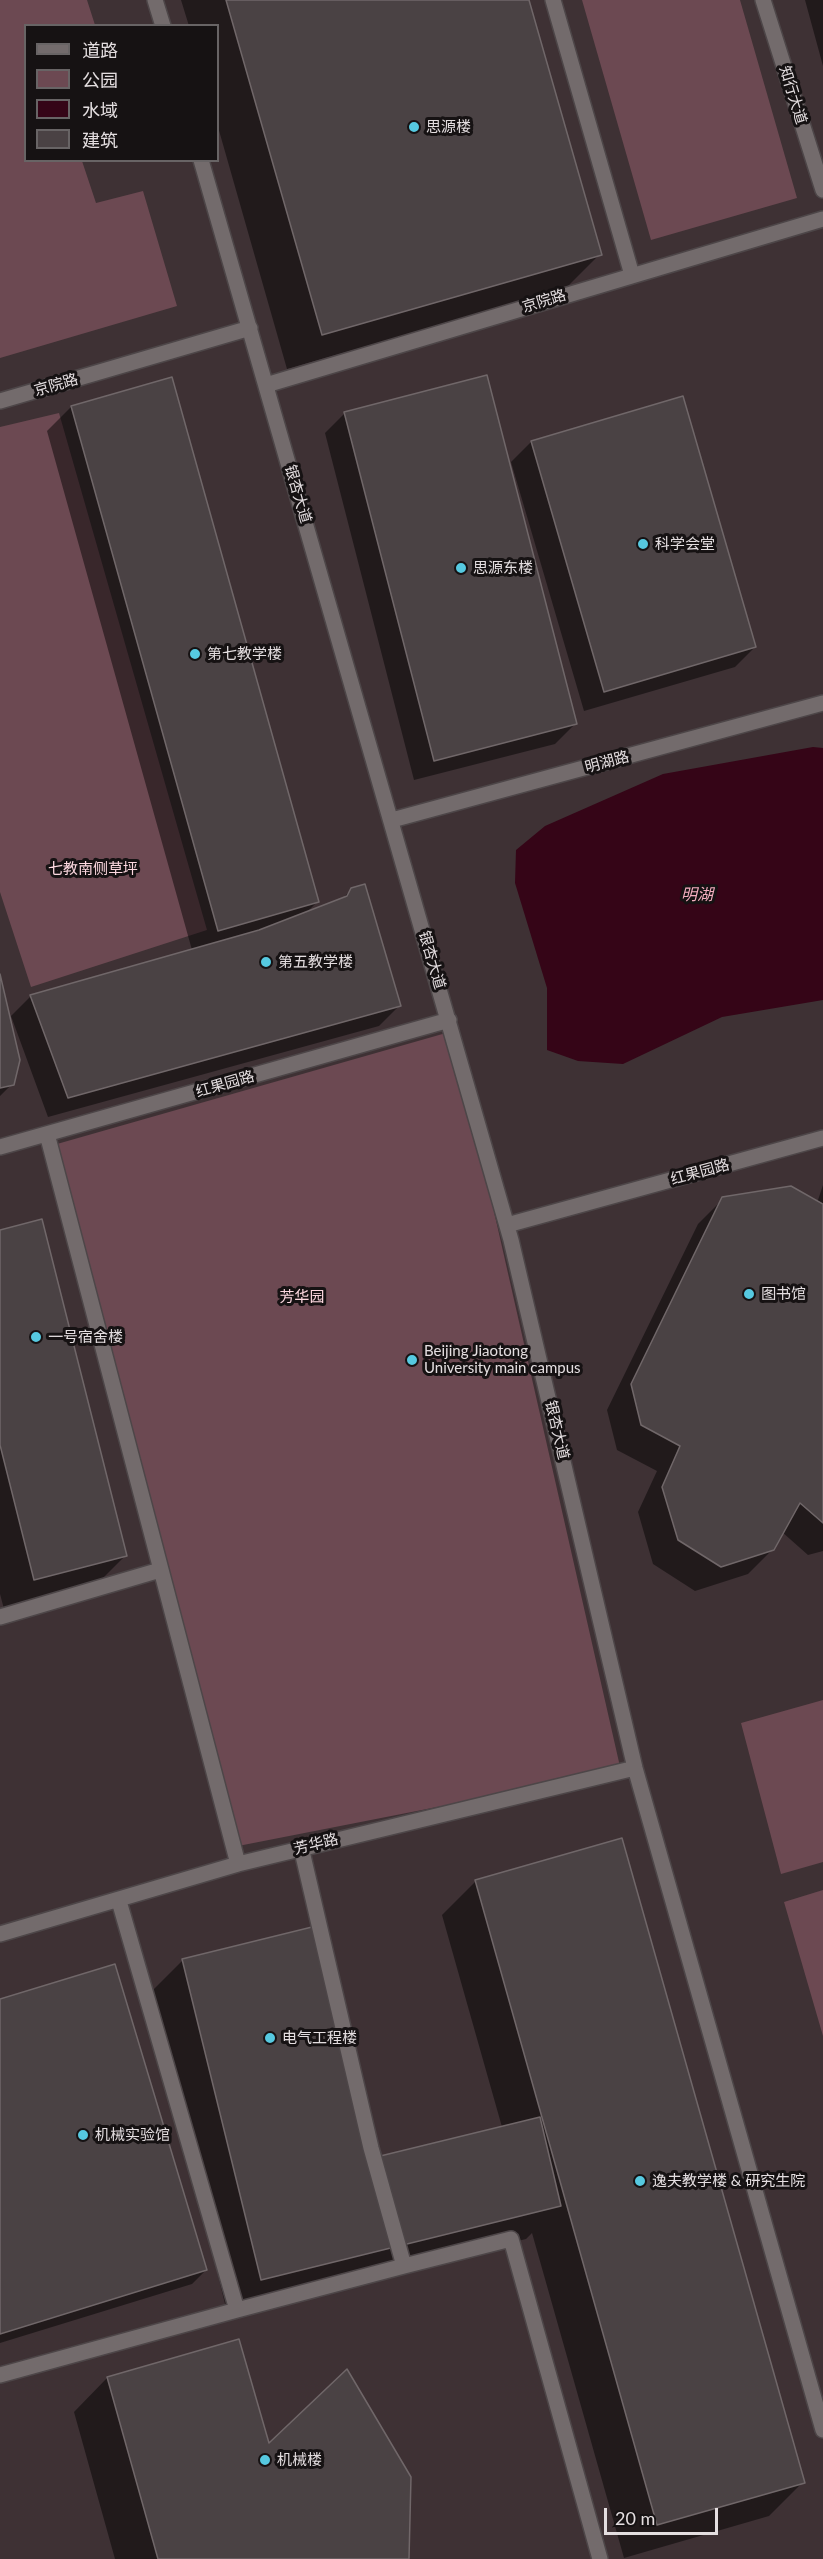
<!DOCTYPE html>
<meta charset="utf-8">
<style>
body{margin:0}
#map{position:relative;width:823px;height:2559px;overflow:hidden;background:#30292a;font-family:Lato,"Noto Sans SC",sans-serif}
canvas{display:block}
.legend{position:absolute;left:24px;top:24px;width:195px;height:138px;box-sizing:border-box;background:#161213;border:2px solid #686465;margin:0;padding:8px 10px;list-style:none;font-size:18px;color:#e4dee0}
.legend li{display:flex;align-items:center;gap:12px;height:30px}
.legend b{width:30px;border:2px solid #686465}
.scale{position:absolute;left:604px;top:2508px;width:114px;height:27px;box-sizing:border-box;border:3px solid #e4dee0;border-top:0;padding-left:8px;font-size:18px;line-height:21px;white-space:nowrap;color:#e4dee0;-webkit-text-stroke:4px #161213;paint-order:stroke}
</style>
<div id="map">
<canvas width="823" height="2559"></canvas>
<ul class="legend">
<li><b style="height:8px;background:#736b6c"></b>道路</li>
<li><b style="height:16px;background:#6c4952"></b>公园</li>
<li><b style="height:16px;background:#350517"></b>水域</li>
<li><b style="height:16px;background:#4a4244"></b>建筑</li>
</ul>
<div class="scale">20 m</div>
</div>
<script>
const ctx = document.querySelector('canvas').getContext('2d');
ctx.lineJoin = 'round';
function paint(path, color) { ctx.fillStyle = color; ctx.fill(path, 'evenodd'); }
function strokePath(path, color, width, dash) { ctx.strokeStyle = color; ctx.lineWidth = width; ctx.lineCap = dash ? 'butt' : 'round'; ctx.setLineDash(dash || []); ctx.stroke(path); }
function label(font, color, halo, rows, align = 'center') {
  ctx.font = font + ' Lato,"Noto Sans SC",sans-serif'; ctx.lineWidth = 6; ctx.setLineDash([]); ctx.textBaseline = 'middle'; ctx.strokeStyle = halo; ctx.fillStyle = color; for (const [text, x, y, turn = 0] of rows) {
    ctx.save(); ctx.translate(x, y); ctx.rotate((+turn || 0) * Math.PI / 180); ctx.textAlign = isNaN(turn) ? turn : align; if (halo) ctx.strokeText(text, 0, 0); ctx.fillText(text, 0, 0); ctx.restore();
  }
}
const built = new Path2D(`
 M0,0H823V2559H0ZM26,26H218V160H26Z`);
const green = new Path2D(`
 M0,0H87L95,25L26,26V160L82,161L96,203L143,191L177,306L0,358Z
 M582,0H740L797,198L651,240Z
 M59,413L207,930L31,987L0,892V427Z
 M453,1031L621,1771L233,1847L50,1146Z
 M823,1700V1862L781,1874L741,1723Z
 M823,1890V2036L784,1902Z`);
const water = new Path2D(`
 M813,747L823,748V1000L722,1017L623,1064L578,1061L547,1050V988L515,883L516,850L545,826L663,774Z`);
const shadow = new Path2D(`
 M181,0H527L600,254L565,289L287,369L218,127V26H189Z
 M805,0H823V66Z
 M71,407L317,902L305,914L341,900L352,889L399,1006L379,1026L48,1117L11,1016L31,996L192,950L47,431Z
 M345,413L575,724L555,744L414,780L325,433Z
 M531,442L755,647L735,667L584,711L511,462Z
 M0,981L12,1084L0,1096Z
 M823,1185V1551L808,1555L782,1532L773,1549L748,1574L695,1591L653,1564L638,1512L657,1471L617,1450L607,1410L698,1224L723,1199L817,1203Z
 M0,1231L126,1555L95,1586L4,1609L0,1594Z
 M476,1881L803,2482L769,2516L624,2558L532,2233L526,2239L227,2312L149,1994L183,1960L367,2161L502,2127L442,1915Z
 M0,2000L206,2270L192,2284L0,2343Z
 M107,2378L269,2445L407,2559H115L74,2412Z`);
const building = new Path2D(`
 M226,0H529L602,255L322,335Z
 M487,375L577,724L434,761L344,412Z
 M172,377L319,902L218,931L71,406Z
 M683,396L756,647L604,692L531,441Z
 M365,884L401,1006L68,1098L30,995L259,930L347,896L351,888Z
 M0,974L20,1060L14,1085L0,1088Z
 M791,1186L823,1204V1523L800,1503L774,1550L721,1567L678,1540L662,1487L680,1446L641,1425L631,1384L722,1197Z
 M42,1219L127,1556L34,1580L0,1445V1230Z
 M622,1838L805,2483L657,2525L475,1880Z
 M312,1927L368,2159L540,2117L561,2206L261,2280L182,1959Z
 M115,1964L207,2270L0,2334V1999Z
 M239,2339L269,2443L347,2369L411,2477L409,2559H158L107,2377Z`);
const street = new Path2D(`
 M155,0L163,26
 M553,0L632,275
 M763,0L823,190
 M201,160L511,1240L635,1768L823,2430
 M266,385L823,219
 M0,401L250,328
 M392,820L823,703
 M47,1134L238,1864
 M0,1147L449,1020
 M507,1225L823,1138
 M0,1617L160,1570
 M0,1934L238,1864L635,1768
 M404,2266L511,2239L600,2559
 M237,2310L404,2266L371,2148L301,1847
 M0,2375L237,2310L119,1901`);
const markers = [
 [414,127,6,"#56c9e0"],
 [643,544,6,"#56c9e0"],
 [461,568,6,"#56c9e0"],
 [195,654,6,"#56c9e0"],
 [266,962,6,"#56c9e0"],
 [749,1294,6,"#56c9e0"],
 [36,1337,6,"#56c9e0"],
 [412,1360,6,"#56c9e0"],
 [270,2038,6,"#56c9e0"],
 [83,2135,6,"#56c9e0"],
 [640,2181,6,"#56c9e0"],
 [265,2460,6,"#56c9e0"]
];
const streetNames = [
 ["知行大道",793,95,73],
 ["京院路",544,301,-17],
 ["京院路",56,385,-16],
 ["银杏大道",298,494,74],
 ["明湖路",607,762,-15],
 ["银杏大道",432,960,74],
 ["红果园路",225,1084,-16],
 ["红果园路",700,1172,-15],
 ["银杏大道",557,1430,77],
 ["芳华路",316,1844,-14]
];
const poiNames = [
 ["思源楼",426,127],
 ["科学会堂",655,544],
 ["思源东楼",473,568],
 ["第七教学楼",207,654],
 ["第五教学楼",278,962],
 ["图书馆",761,1294],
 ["一号宿舍楼",48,1337],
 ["Beijing Jiaotong",424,1351],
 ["University main campus",424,1368],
 ["电气工程楼",282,2038],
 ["机械实验馆",95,2135],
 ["逸夫教学楼 & 研究生院",652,2181],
 ["机械楼",277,2460]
];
const parkNames = [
 ["七教南侧草坪",93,869],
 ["芳华园",302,1297]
];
const waterNames = [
 ["明湖",697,895]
];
paint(built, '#3e3134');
paint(green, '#6c4952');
paint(water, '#350517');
paint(shadow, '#0007');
paint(building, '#4a4244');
strokePath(building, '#706769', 1.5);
strokePath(street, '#4d4648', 18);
strokePath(street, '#736b6c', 15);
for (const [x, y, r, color] of markers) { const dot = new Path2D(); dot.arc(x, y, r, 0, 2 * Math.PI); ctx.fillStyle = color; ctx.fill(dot); strokePath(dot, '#161213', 2); }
label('15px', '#e4dee0', '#161213', streetNames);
label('15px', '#e4dee0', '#161213', poiNames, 'left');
label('15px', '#fdd8e0', '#161213', parkNames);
label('italic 16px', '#f5aec0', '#161213', waterNames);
</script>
